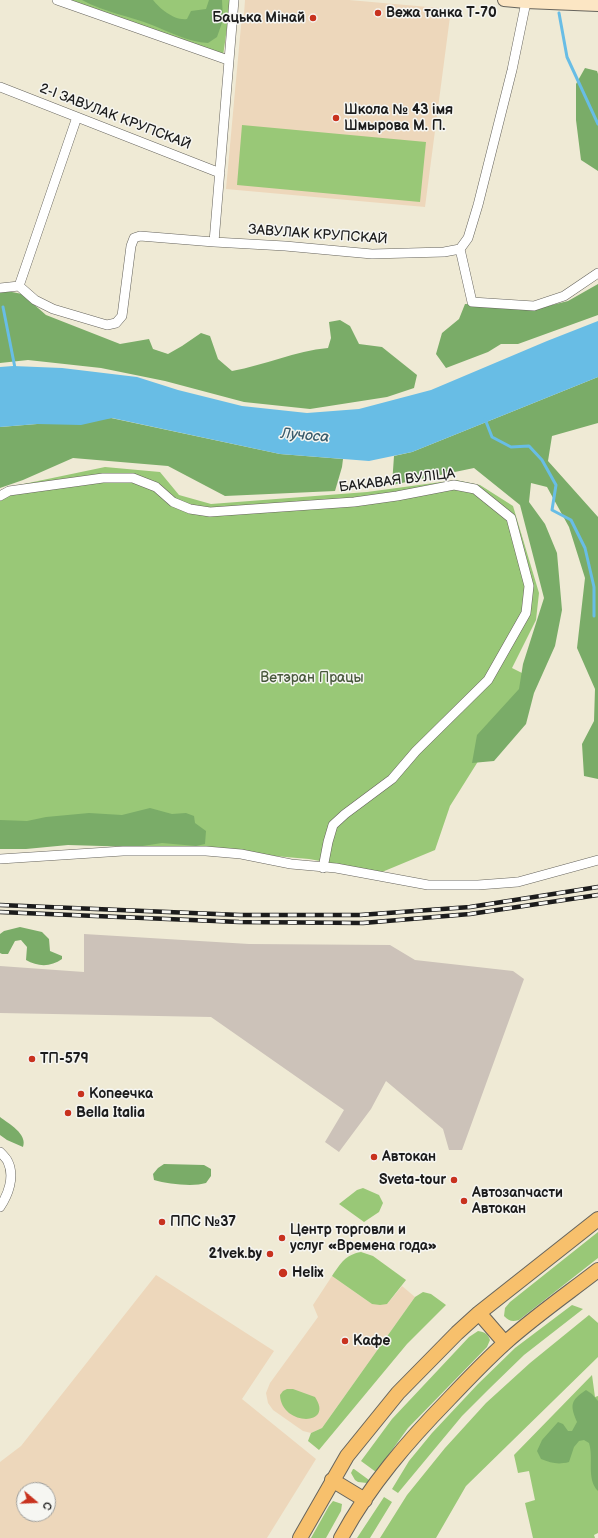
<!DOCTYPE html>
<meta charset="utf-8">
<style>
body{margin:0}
#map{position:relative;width:598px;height:1538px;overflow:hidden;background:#efead5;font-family:"Balsamiq Sans",sans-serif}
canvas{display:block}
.north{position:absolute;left:16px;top:1482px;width:40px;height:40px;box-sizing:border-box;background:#f6f6f2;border:1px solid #9f9f9c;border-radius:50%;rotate:109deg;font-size:11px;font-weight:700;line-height:16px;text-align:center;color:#1c1c1c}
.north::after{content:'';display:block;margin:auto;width:14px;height:18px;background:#c8321e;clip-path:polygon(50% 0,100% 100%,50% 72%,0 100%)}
</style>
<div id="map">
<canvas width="598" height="1538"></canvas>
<div class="north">С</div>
</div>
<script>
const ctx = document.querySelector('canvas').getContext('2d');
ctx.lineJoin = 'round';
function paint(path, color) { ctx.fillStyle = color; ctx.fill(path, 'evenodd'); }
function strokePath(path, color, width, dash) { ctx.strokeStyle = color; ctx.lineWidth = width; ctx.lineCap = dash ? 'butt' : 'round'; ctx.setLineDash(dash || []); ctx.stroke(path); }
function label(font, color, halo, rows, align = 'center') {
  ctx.font = font + ' "Balsamiq Sans",sans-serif'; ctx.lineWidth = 3; ctx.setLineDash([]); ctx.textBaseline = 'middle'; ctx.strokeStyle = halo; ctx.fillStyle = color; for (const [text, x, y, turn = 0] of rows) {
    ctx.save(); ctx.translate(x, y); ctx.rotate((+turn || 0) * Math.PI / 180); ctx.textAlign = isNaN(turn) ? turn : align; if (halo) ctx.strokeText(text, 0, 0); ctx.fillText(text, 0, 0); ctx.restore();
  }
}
const built = new Path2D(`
 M245,0H349L451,9L425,207L226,189L242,15H244Z
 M156,1275L274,1351L242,1399L316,1459L267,1538H0V1462L21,1446ZM24,1490H48V1514H24Z
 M332,1276L372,1304H387L402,1286L415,1297L322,1428L311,1433L303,1431L273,1410L268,1403L266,1393L270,1383L318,1317L313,1305Z`);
const industrial = new Path2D(`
 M84,934L249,944L390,945L415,960L513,971L524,979L462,1150H449L443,1129L386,1081L371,1109L339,1152L325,1142L344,1110L211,1017L0,1013V966L84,972Z`);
const green = new Path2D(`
 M64,0H231L223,56Z
 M242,125L426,142L420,202L237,185Z
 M105,467L160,472L179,495L211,504L367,492L456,480L480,485L513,506L539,593L536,620L512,668L528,676L477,763L450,806L435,850L382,872L309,859L251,854L88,843L0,828V491L14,486Z
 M363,1188L379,1195L383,1203L379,1212L364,1222L339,1204L357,1190Z
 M598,1232V1258L519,1320C512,1322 509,1321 504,1316L505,1308L510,1302Z
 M361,1252L373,1256L406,1280L387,1304L380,1305L372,1304L332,1276C341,1263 345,1255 361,1252Z
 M423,1292L431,1294L446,1305L407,1344L319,1450L308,1441L311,1433L322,1428L415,1297Z
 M572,1305L583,1309L524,1355L489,1389L462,1416L398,1493L392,1489L409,1461L432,1433L478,1384L515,1348Z
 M589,1315L598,1323V1357L466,1486L436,1538H380L407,1495L445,1448L486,1403L530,1363Z
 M478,1331C485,1332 488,1334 490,1340L487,1347L408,1428L376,1472L361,1461L392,1419L469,1337Z
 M592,1375L595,1397L598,1396V1533L594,1535L595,1538H533L525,1503L535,1500L529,1471L518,1473L514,1455Z
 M287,1389H293L315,1397C335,1427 281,1426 280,1395L283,1391Z
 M353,1469H354L369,1480L367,1483L358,1482L355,1480L351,1473Z
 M384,1497L392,1502L370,1538H357Z
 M333,1501L342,1504L341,1511L326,1538H311L329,1506Z`);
const forest = new Path2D(`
 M82,0H153C160,9 175,21 187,19L191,11L206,9L209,0H222L223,20L217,37L208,43C188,42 170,32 152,25C129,16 104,12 82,0Z
 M585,68L597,71L598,74V171L581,160L576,120V84Z
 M598,284V315L518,344H501L488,352L446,368L436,354L442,333L459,319L465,304L492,305L532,310L568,301Z
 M2,290L22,294L46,315L120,344L149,339L153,349L168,354L182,346L201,333L210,336L218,359L232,371C265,365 295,351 328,348L331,338L329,322L340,320L350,326L359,344L382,347L417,375L414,388L387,397L310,409L244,402L165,381L101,368L28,360L0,363V292Z
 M598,377V423L552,436L548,461L598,517V779L584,776L582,744L594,721L595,689L577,648L585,578L569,527L547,487L531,483L529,502L545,524L557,553L562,610L555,646L534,693L526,724L494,761L472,763L477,735L519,689L523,664L544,598L520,505L474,468L392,485L394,456L412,452Z
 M111,418L280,454L343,459L342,467L335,491L225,496L168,466L73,458L23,480L0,488V427Z
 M150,808L172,814L186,813L194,816L195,823L206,831L205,844L196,846L162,843L136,847L68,845L26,849H0V820L27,821L46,817L89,813L122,815Z
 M20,927L42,932L49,939L50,951L62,956V959C51,967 38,967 26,960L27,947L21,940L15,941L8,954H2L0,953V934L4,931Z
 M0,1117C8,1123 28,1134 23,1147L7,1140L0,1135Z
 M164,1164L204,1165L211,1169V1176L206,1183C193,1187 168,1184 154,1180L153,1174L158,1168Z
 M586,1390L592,1394L598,1401V1491C586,1479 594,1458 589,1443L584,1440L579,1441L574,1447L569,1462C558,1465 551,1463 541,1459L537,1451L542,1440L558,1422L563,1424L568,1431H572L577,1422C570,1405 570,1401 586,1390Z`);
const water = new Path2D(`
 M598,321V377L412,452L369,461L280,454L112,418L81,425L37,424L0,427V367L13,366L62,368L137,377L178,390L242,406L307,413L359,409L431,390L547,341Z`);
const stream = new Path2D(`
 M559,13L567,57L598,124
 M3,307L15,368
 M485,419L492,437L511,447L529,446L542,460L556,485L552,510L571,520L585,548L594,587V616`);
const street = new Path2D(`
 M57,0L228,60
 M0,87L220,173
 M214,242L234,0
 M460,249L472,302L534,306L564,296L598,273
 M19,286L77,117
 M0,288L19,286L35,300L53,309L107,325L116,323L122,316L131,246L134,238L140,236L214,242L285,246L372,254L444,252L460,249L468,238L478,205L512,70L526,2
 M0,496L9,491L103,478H133L156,487L173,502L190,509L210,512L354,502L397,496L454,485L475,489L511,518L529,586L526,613L488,680L416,751L392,779L345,814L333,825L328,842L323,868
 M0,859L123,851H206L241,854L291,864L336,868L428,885H478L518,882L598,860
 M0,1152C3,1155 7,1159 8,1162C15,1177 8,1195 0,1207`);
const secondary = new Path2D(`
 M504,0L526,2L598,5`);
const primary = new Path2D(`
 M479,1313L505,1343
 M332,1480L365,1500
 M300,1538L347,1456L398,1393L457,1333L479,1313L598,1219
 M341,1538C369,1486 408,1441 449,1399C467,1380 485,1361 505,1343C534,1317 567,1294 598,1270`);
const rail = new Path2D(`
 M0,905L240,915H360L470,907L598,887
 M0,912L239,922L363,923L470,914L598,895`);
const markers = [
 [378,13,4,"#c8321e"],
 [313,18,4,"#c8321e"],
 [336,118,4,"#c8321e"],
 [32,1059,4,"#c8321e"],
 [81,1094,4,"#c8321e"],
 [68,1113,4,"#c8321e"],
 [374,1157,4,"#c8321e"],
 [454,1180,4,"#c8321e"],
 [464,1201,4,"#c8321e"],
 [162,1222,4,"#c8321e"],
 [282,1238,4,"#c8321e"],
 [270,1254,4,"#c8321e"],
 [283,1273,5,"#c8321e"],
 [345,1341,4,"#c8321e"]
];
const poiNames = [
 ["Вежа танка Т-70",386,13],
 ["Бацька Мінай",305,18,"right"],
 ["Школа № 43 імя",344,110],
 ["Шмырова М. П.",344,126],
 ["ТП-579",40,1059],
 ["Копеечка",89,1094],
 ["Bella Italia",76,1113],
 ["Автокан",382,1157],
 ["Sveta-tour",446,1180,"right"],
 ["Автозапчасти",472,1193],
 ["Автокан",472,1209],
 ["ППС №37",170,1222],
 ["Центр торговли и",290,1230],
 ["услуг «Времена года»",290,1246],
 ["21vek.by",262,1254,"right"],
 ["Helix",292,1273],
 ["Кафе",353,1341]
];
const streetNames = [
 ["2-І ЗАВУЛАК КРУПСКАЙ",115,117,21],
 ["ЗАВУЛАК КРУПСКАЙ",318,235,4],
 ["БАКАВАЯ ВУЛІЦА",397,481,-7]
];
const parkNames = [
 ["Ветэран Працы",312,678]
];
const waterNames = [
 ["Лучоса",305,436,5]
];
paint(built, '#edd7bb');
paint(industrial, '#ccc2b9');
paint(green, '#99c877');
paint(forest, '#7aac68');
paint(water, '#68bde5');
strokePath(stream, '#68bde5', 3);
strokePath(street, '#66645d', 10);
strokePath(secondary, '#66645d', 14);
strokePath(primary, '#66645d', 16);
strokePath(street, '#fff', 9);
strokePath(secondary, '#fce6c4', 12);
strokePath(primary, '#f7c06c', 14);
strokePath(rail, '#1c1c1c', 4.5);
strokePath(rail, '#f6f6f2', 3, [9]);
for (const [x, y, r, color] of markers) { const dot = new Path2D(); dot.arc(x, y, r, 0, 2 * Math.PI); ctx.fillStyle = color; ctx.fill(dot); strokePath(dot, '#f6f6f2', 1.5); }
label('bold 14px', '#1c1c1c', '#f6f6f2', poiNames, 'left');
label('14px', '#1c1c1c', '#f6f6f2', streetNames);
label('14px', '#48583c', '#f6f6f2', parkNames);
label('italic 15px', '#3a5c6c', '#f6f6f2', waterNames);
</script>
